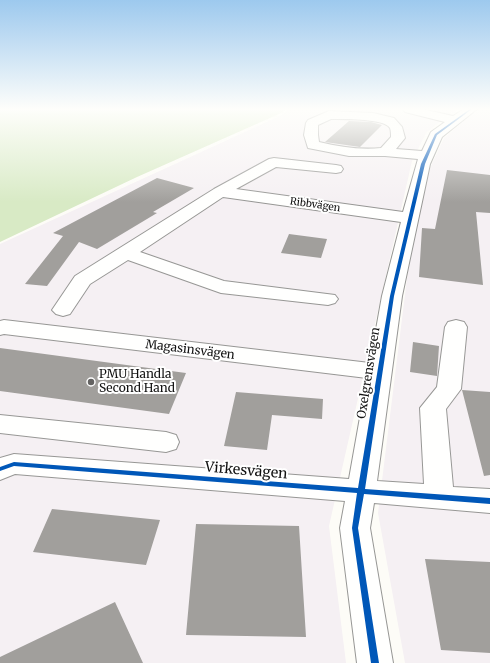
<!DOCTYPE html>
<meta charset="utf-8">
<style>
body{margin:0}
canvas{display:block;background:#fdfcf7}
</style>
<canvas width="490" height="663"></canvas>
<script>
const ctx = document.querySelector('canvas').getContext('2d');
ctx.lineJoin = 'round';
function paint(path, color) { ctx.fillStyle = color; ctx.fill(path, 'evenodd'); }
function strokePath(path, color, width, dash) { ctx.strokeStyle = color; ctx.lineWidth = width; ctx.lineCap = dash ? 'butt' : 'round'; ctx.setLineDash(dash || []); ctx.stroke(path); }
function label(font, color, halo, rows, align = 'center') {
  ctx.font = font + ' Merriweather,serif'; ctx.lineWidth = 4; ctx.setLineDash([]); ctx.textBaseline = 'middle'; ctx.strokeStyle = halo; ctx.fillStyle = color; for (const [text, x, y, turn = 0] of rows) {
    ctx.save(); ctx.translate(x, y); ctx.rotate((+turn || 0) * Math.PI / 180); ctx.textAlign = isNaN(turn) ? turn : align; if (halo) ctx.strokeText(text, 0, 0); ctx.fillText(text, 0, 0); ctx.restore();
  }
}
const industrial = new Path2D(`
 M289,109H456L426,133L412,161L329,526L346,663H0V244L282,115Z
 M478,109H490V663H405L378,513L411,246L423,183L444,138Z`);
const forest = new Path2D(`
 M0,109H286L279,114L137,177L0,242Z`);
const building = new Path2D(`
 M349,121L371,122L382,125L360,147L325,142Z
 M447,170L490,175V213L476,212L483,285L419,277L422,228L435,229Z
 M157,178L194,188L153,212L157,213L97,249L79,242L47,286L25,284L63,236L53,233Z
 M289,234L327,239L321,258L281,253Z
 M413,342L439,346L437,376L410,372Z
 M0,348L186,373L169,414L0,391Z
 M462,390L490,392V475L484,476Z
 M236,392L323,399L322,419L272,415L267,450L224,446Z
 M52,509L160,520L146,565L33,552Z
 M196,524L299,526L306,637L186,635Z
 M425,559L490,562V653L441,650Z
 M115,602L143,663H0V657Z`);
const minor = new Path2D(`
 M403,109H422L453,116L464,109H477L442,137L430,164L402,296L377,481L424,484L420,408L437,387L445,327L448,322L456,320L464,322L467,327L461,389L446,409L453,487L490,489V513L374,503L370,528L393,663H357L340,528L345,501L15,474L0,480V458L14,454L349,479L367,378L4,334L0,335V321L4,320L370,363L382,296L401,222L223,197L140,252L224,281L335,295L338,299L335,303L328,305L221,293L128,260L90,284L70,314L63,316L56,314L52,310L75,276L214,189L269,159L274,158L336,165L341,166L343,169L341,172L336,173L276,167L236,189L403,212L418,159L385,156H349L308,148L304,135L306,123L308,120L329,111L373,113L394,118L402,127L405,138L396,149L422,151L431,132L445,122L405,112ZM331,119C342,119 384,118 390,128C391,130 391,135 391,137L381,148C360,150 340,147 319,142L318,135V125Z
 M0,415L166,432L176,435L179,442L176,449L166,452L0,433Z`);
const cycleway = new Path2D(`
 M470,109H472L437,135L425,164L394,296L365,489L490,498V504L364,494L358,528L379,663H371L352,528L357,493L14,466L0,471V467L14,462L358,488L390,296L421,164L435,134Z`);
const markers = [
 [91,382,4,"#646362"]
];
const farStreetnames = [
 ["Ribbvägen",315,205,8]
];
const streetNames = [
 ["Magasinsvägen",190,350,7],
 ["Oxelgrensvägen",369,373,-81]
];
const poiNames = [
 ["PMU Handla",99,375],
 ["Second Hand",99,389]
];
const nearStreetnames = [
 ["Virkesvägen",246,471,5]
];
paint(industrial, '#f5f0f3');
paint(forest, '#d8eac5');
paint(building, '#a19f9c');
strokePath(minor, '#979795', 2);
paint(minor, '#fffffe');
paint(cycleway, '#0057b8');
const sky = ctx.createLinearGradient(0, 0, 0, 202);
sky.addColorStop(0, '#9dc9ee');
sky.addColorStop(0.54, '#fefefb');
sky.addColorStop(1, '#fefefb00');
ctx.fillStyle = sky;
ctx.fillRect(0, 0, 490, 202);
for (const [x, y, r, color] of markers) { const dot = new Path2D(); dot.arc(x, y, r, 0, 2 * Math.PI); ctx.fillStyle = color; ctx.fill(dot); strokePath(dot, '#fff', 1.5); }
label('10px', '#111', '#fff', farStreetnames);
label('12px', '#111', '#fff', streetNames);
label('12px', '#111', '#fff', poiNames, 'left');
label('14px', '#111', '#fff', nearStreetnames);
</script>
